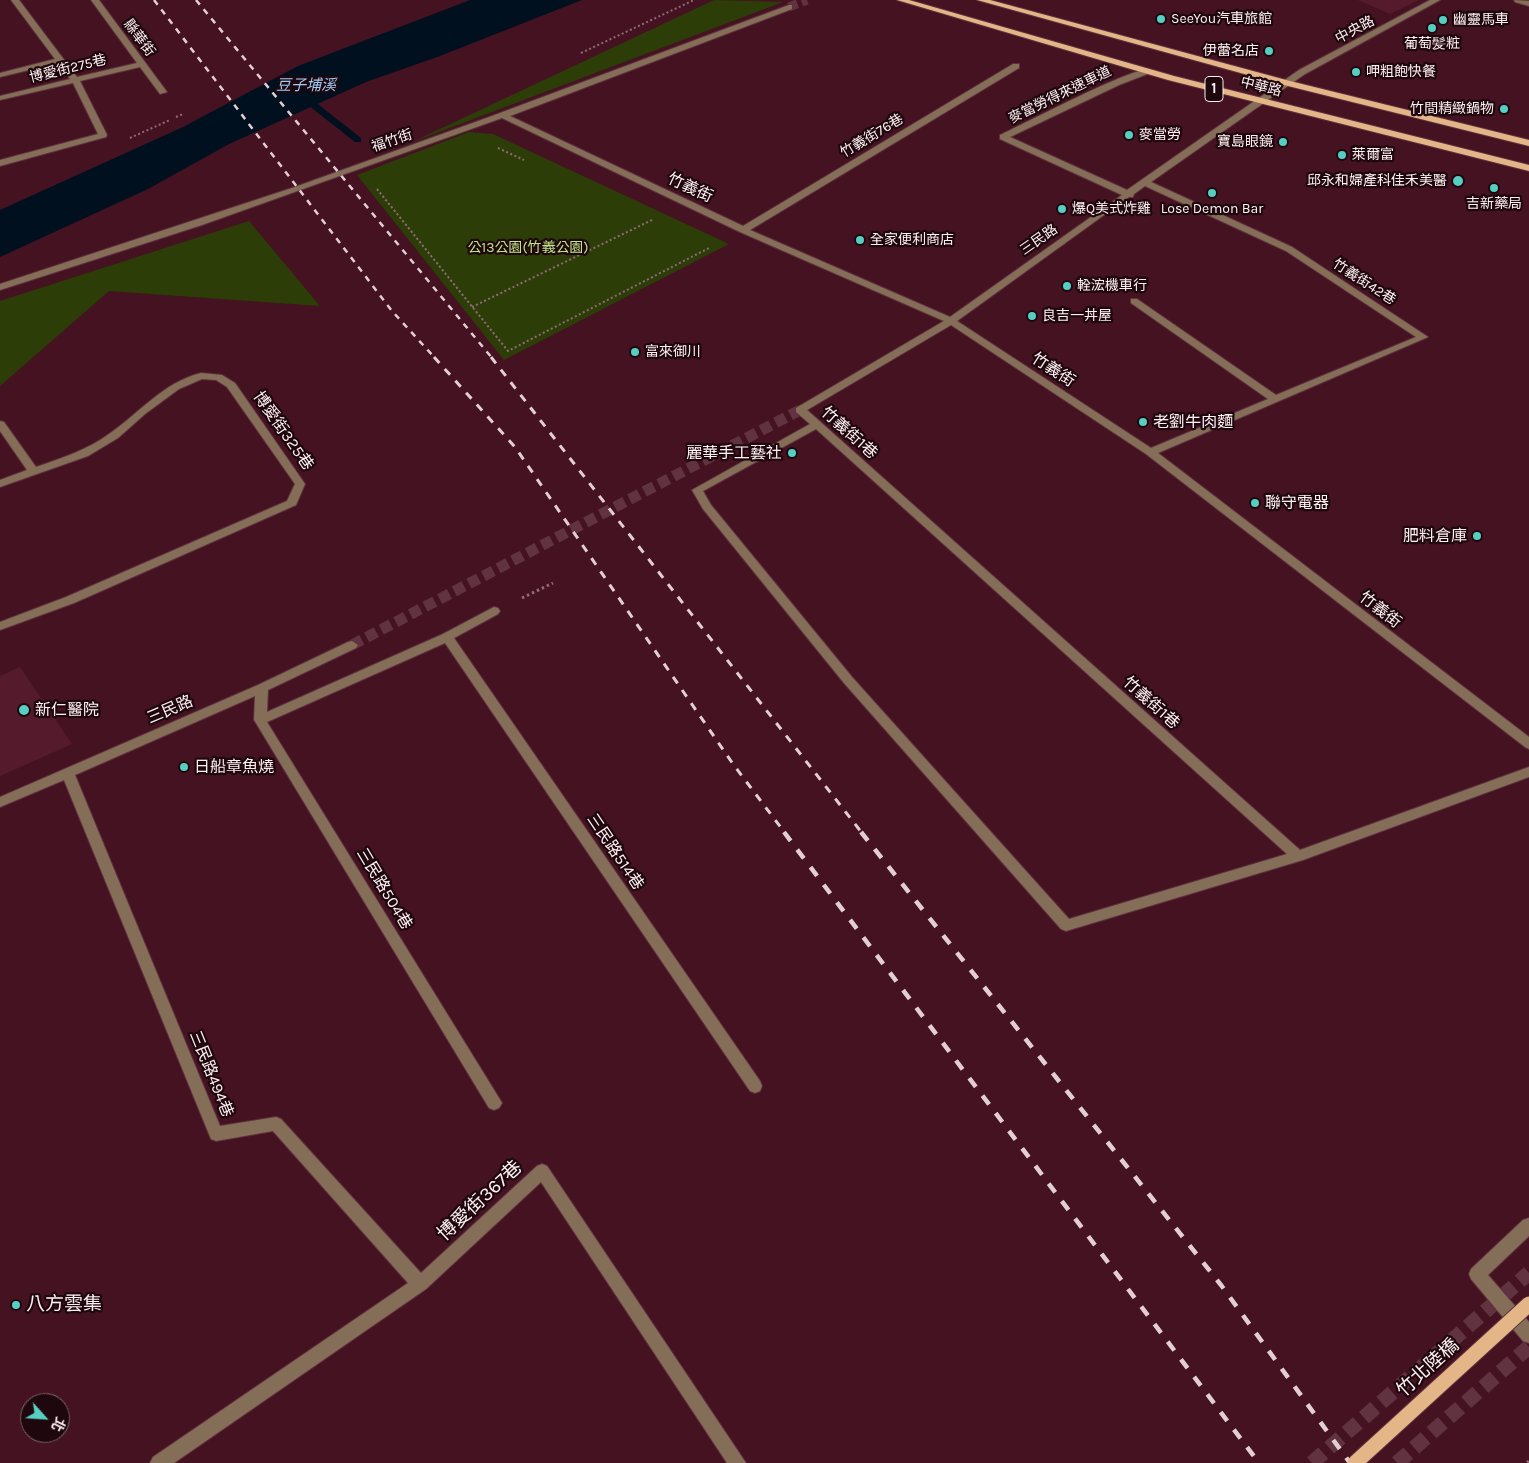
<!DOCTYPE html>
<meta charset="utf-8">
<style>
body{margin:0}
#map{position:relative;width:1529px;height:1463px;overflow:hidden;background:#451221;font-family:Karla,"Noto Sans TC",sans-serif}
canvas{display:block}
.north{position:absolute;left:20px;top:1393px;width:50px;height:50px;box-sizing:border-box;background:#1e080d;border:1px solid #786569;border-radius:50%;rotate:116deg;font-size:14px;font-weight:700;line-height:20px;text-align:center;color:#fef0f2}
.north::after{content:'';display:block;margin:auto;width:18px;height:22px;background:#57cec2;clip-path:polygon(50% 0,100% 100%,50% 72%,0 100%)}
</style>
<div id="map">
<canvas width="1529" height="1463"></canvas>
<div class="north">北</div>
</div>
<script>
const ctx = document.querySelector('canvas').getContext('2d');
ctx.lineJoin = 'round';
function paint(path, color) { ctx.fillStyle = color; ctx.fill(path, 'evenodd'); }
function strokePath(path, color, width, dash) { ctx.strokeStyle = color; ctx.lineWidth = width; ctx.lineCap = dash ? 'butt' : 'round'; ctx.setLineDash(dash || []); ctx.stroke(path); }
function label(font, color, halo, rows, align = 'center') {
  ctx.font = font + ' Karla,"Noto Sans TC",sans-serif'; ctx.lineWidth = 4.5; ctx.setLineDash([]); ctx.textBaseline = 'middle'; ctx.strokeStyle = halo; ctx.fillStyle = color; for (const [text, x, y, turn = 0] of rows) {
    ctx.save(); ctx.translate(x, y); ctx.rotate((+turn || 0) * Math.PI / 180); ctx.textAlign = isNaN(turn) ? turn : align; if (halo) ctx.strokeText(text, 0, 0); ctx.fillText(text, 0, 0); ctx.restore();
  }
}
const built = new Path2D(`
 M1358,0H1419L1390,14Z
 M20,667L72,744L0,776V676Z`);
const green = new Path2D(`
 M714,0L783,2L410,143Z
 M469,132L493,134L729,244L504,360L357,175Z
 M249,221L320,306L109,291L0,386V301Z`);
const water = new Path2D(`
 M470,0H582L440,56L366,82L229,144L148,189L0,257V210L183,127L298,66Z`);
const stream = new Path2D(`
 M308,101H314L361,138V142H355L308,105Z`);
const minorTunnelFar2 = new Path2D(`
 M789,7L807,0`);
const minorTunnelFar1 = new Path2D(`
 M352,645L800,410`);
const minorTunnel = new Path2D(`
 M1312,1463L1529,1273
 M1397,1463L1529,1347`);
const pathFar2 = new Path2D(`
 M581,53L694,0
 M176,117L183,114
 M130,138L170,120
 M498,148L524,160
 M377,189L508,351L711,247
 M472,307L652,220`);
const pathFar1 = new Path2D(`
 M522,598L553,583`);
const path = new Path2D(`
 M1528,1463L1529,1461`);
const minor = new Path2D(`
 M11,0H19L77,77L137,63L91,0H99L167,92L160,94L140,67L80,81L107,135L106,137L0,166V160L98,134L73,83L0,100V96L70,79L58,63L0,77V73L55,59Z
 M1430,0H1440L1305,74L1151,182L1292,247L1428,337L1158,453L1529,737V749L1525,747L1146,454L951,325L807,410L1300,850L1529,767V777L1303,860L1066,931L1061,929L844,683L703,509L692,490L810,424L796,412V408L944,321L740,232L502,118L202,225L0,290V284L295,187L492,116L789,5H792V9L510,116L743,226L1013,64H1019V68L750,230L950,317L1122,195L1000,139V135C1024,124 1132,67 1150,69V73L1119,85L1010,137L1127,190L1299,70ZM1145,186L1286,251L1416,337L1276,395L1137,299H1131V303L1268,399L1151,448L957,321L1129,197H1133L1134,194ZM816,429L1287,854L1069,919L852,677L711,505L703,491Z
 M1514,0L1529,1V6L1515,2Z
 M201,373L222,375L235,383L305,484L296,505L74,603L0,630V622L66,597L287,501L295,484L227,387L216,380L202,379L179,389L145,414L118,438L88,456L0,487V480L27,470L0,431V421L4,422L36,467C62,458 87,450 109,434C140,413 162,383 201,373Z
 M494,607L498,608L500,611L498,614L454,638L760,1081L762,1086L760,1091L755,1093L750,1091L445,643L267,722L499,1098L502,1103L499,1108L494,1110L489,1108L256,723L254,720L255,696L75,775L220,1126L276,1117L281,1119L421,1273L537,1166L542,1164L547,1166L746,1463H727L541,1182L426,1289L174,1463H150L153,1457L408,1283L273,1131L216,1141L211,1139L64,780L0,807V797L258,685L348,642L352,641L358,645L356,648L268,690L267,712L443,634Z
 M1529,1218V1236L1488,1275L1529,1322V1343L1523,1341L1471,1279L1469,1274L1471,1269L1523,1220Z`);
const major = new Path2D(`
 M897,0H909L1174,76L1529,165V171L1168,80Z
 M977,0H990L1290,81L1529,140V146L1284,85Z`);
const railFar2 = new Path2D(`
 M154,0L392,311L435,358
 M196,0L492,358`);
const railFar1 = new Path2D(`
 M434,357L515,447L733,764L785,833
 M491,357L862,833`);
const rail = new Path2D(`
 M784,832L1259,1463
 M861,832L1221,1285L1350,1463`);
const majorBridge = new Path2D(`
 M1355,1463L1529,1304`);
const markers = [
 [1161,19,5,"#57cec2"],
 [1443,20,5,"#57cec2"],
 [1432,28,5,"#57cec2"],
 [1269,51,5,"#57cec2"],
 [1356,72,5,"#57cec2"],
 [1504,109,5,"#57cec2"],
 [1129,135,5,"#57cec2"],
 [1283,142,5,"#57cec2"],
 [1342,155,5,"#57cec2"],
 [1458,181,6,"#57cec2"],
 [1494,188,5,"#57cec2"],
 [1212,193,5,"#57cec2"],
 [1062,209,5,"#57cec2"],
 [860,240,5,"#57cec2"],
 [1067,286,5,"#57cec2"],
 [1032,316,5,"#57cec2"],
 [635,352,5,"#57cec2"],
 [1143,422,5,"#57cec2"],
 [792,453,5,"#57cec2"],
 [1255,503,5,"#57cec2"],
 [1477,536,5,"#57cec2"],
 [24,710,6,"#57cec2"],
 [184,767,5,"#57cec2"],
 [16,1305,5,"#57cec2"]
];
const farPoinames = [
 ["SeeYou汽車旅館",1171,19],
 ["幽靈馬車",1453,20],
 ["葡萄髪粧",1432,44,"center"],
 ["伊蕾名店",1259,51,"right"],
 ["呷粗飽快餐",1366,72],
 ["竹間精緻鍋物",1494,109,"right"],
 ["麥當勞",1139,135],
 ["寶島眼鏡",1273,142,"right"],
 ["萊爾富",1352,155],
 ["邱永和婦產科佳禾美醫",1447,181,"right"],
 ["吉新藥局",1494,204,"center"],
 ["爆Q美式炸雞",1072,209],
 ["Lose Demon Bar",1212,209,"center"],
 ["全家便利商店",870,240],
 ["輇浤機車行",1077,286],
 ["良吉一丼屋",1042,316],
 ["富來御川",645,352]
];
const farStreetnames = [
 ["中央路",1355,30,-28],
 ["縣華街",139,38,53],
 ["博愛街275巷",68,69,-14],
 ["中華路",1261,87,14],
 ["麥當勞得來速車道",1060,95,-26],
 ["竹義街76巷",872,136,-31],
 ["福竹街",392,141,-19],
 ["三民路",1039,240,-35],
 ["竹義街42巷",1364,282,33]
];
const farParknames = [
 ["公13公園(竹義公園)",528,248]
];
const farWaternames = [
 ["豆子埔溪",306,86]
];
const shields = [
 [1214,89,18]
];
const shieldNames = [
 ["1",1214,89]
];
const streetNames = [
 ["竹義街",690,188,25],
 ["竹義街",1053,370,33],
 ["博愛街325巷",283,431,55],
 ["竹義街1巷",849,433,42],
 ["竹義街",1380,610,38],
 ["竹義街1巷",1151,703,42],
 ["三民路",170,710,-23],
 ["三民路514巷",615,852,56],
 ["三民路504巷",384,889,59],
 ["三民路494巷",211,1074,68]
];
const poiNames = [
 ["老劉牛肉麵",1153,422],
 ["麗華手工藝社",782,453,"right"],
 ["聯守電器",1265,503],
 ["肥料倉庫",1467,536,"right"],
 ["新仁醫院",35,710],
 ["日船章魚燒",194,767]
];
const nearStreetnames = [
 ["博愛街367巷",480,1201,-43],
 ["竹北陸橋",1428,1368,-42]
];
const nearPoinames = [
 ["八方雲集",26,1305]
];
paint(built, '#551b2c');
paint(green, '#2c3d08');
paint(water, '#01101f');
paint(stream, '#01101f');
strokePath(minorTunnelFar2, '#613340', 9, [9, 4.5]);
strokePath(minorTunnelFar1, '#613340', 11, [11, 5.5]);
strokePath(minorTunnel, '#613340', 15, [15, 8]);
strokePath(minor, '#5f313e', 2);
strokePath(major, '#5f313e', 2);
strokePath(pathFar2, '#8f6b75', 2, [2, 2.5]);
strokePath(pathFar1, '#8f6b75', 3, [2.5, 3]);
strokePath(path, '#8f6b75', 4, [3, 4.5]);
paint(minor, '#856e58');
paint(major, '#e4b586');
strokePath(railFar2, '#e2cfd3', 2.5, [6, 6]);
strokePath(railFar1, '#e2cfd3', 3, [8, 8]);
strokePath(rail, '#e2cfd3', 4.5, [11, 11]);
strokePath(majorBridge, '#5f313e', 17, []);
strokePath(majorBridge, '#e4b586', 15);
for (const [x, y, r, color] of markers) { const dot = new Path2D(); dot.arc(x, y, r, 0, 2 * Math.PI); ctx.fillStyle = color; ctx.fill(dot); strokePath(dot, '#1e080d', 2); }
label('14px', '#fef0f2', '#1e080d', farPoinames, 'left');
label('14px', '#fef0f2', '#1e080d', farStreetnames);
label('14px', '#c0e586', '#1e080d', farParknames);
label('italic 15px', '#9dcbf5', '#1e080d', farWaternames);
for (const [x, y, w] of shields) { const box = new Path2D(); box.roundRect(x - w / 2, y - 12.5, w, 25, 4); ctx.fillStyle = '#1e080d'; ctx.fill(box); strokePath(box, '#fef0f2', 1); }
label('bold 15px', '#fef0f2', null, shieldNames);
label('16px', '#fef0f2', '#1e080d', streetNames);
label('16px', '#fef0f2', '#1e080d', poiNames, 'left');
label('19px', '#fef0f2', '#1e080d', nearStreetnames);
label('19px', '#fef0f2', '#1e080d', nearPoinames, 'left');
</script>
